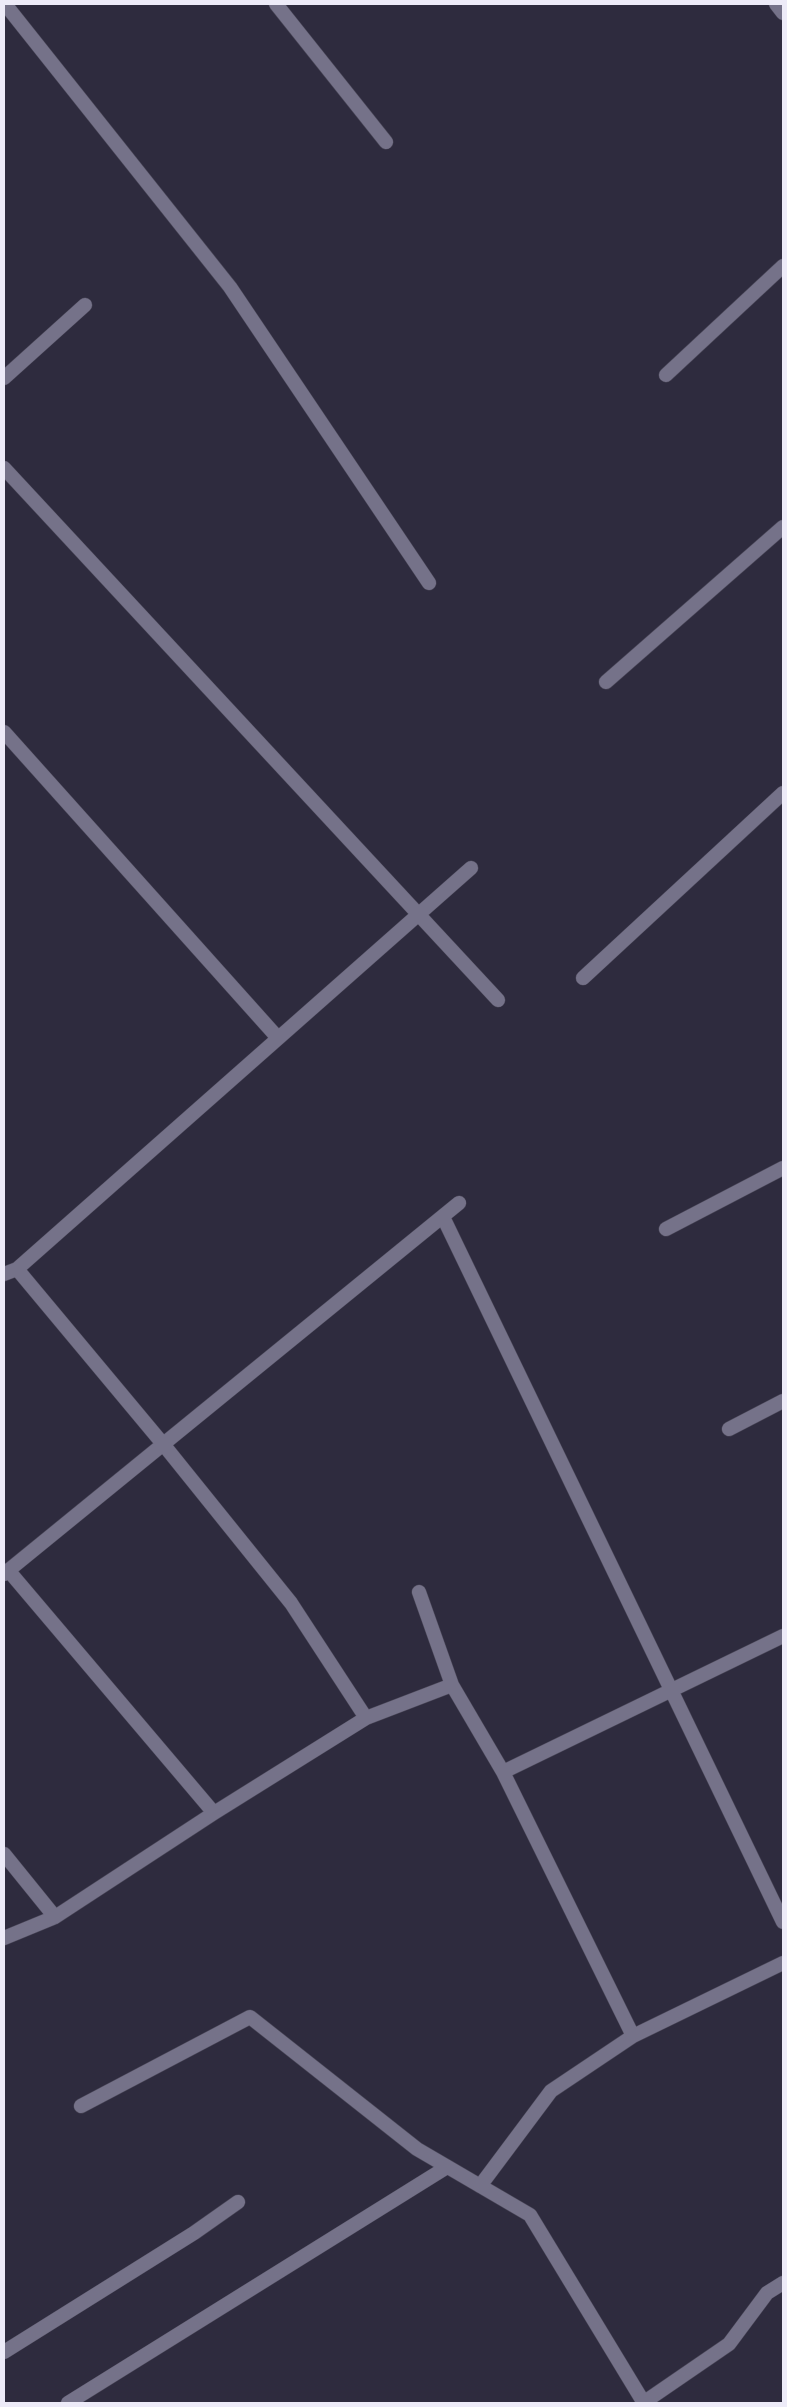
<!DOCTYPE html>
<style>
body{margin:0}
#map{position:relative;width:787px;height:2407px;overflow:hidden;background:#2e2b3e;font-family:"Space Grotesk",sans-serif}
canvas{display:block}
.frame{position:absolute;inset:0;border:5px solid #edebf8;pointer-events:none}
</style>
<div id="map">
<canvas width="787" height="2407"></canvas>
<div class="frame"></div>
</div>
<script>
const ctx = document.querySelector('canvas').getContext('2d');
ctx.lineJoin = 'round';
function strokePath(path, color, width, dash) { ctx.strokeStyle = color; ctx.lineWidth = width; ctx.lineCap = dash ? 'butt' : 'round'; ctx.setLineDash(dash || []); ctx.stroke(path); }
const minor = new Path2D(`
 M5,4L230,287L429,583
 M276,4L386,142
 M776,4L783,13
 M666,375L783,266
 M4,378L85,305
 M4,468L498,1000
 M606,682L783,527
 M4,732L278,1038
 M583,978L783,793
 M443,1217L783,1922
 M666,1229L783,1168
 M17,1269L163,1444L291,1603L366,1718
 M4,1274L17,1269L471,868
 M729,1429L783,1401
 M8,1570L214,1813
 M4,1574L459,1203
 M419,1592L452,1685L503,1772L633,2036
 M503,1772L783,1636
 M4,1854L55,1917
 M4,1938L55,1917L214,1813L366,1718L452,1685
 M81,2106L250,2017L417,2149L530,2215L644,2403
 M480,2186L551,2091L633,2036L783,1963
 M4,2352L194,2233L238,2202
 M68,2403L447,2167
 M643,2403L729,2344L767,2293L783,2283`);
strokePath(minor, '#4a4758', 15);
strokePath(minor, '#757289', 14);
</script>
